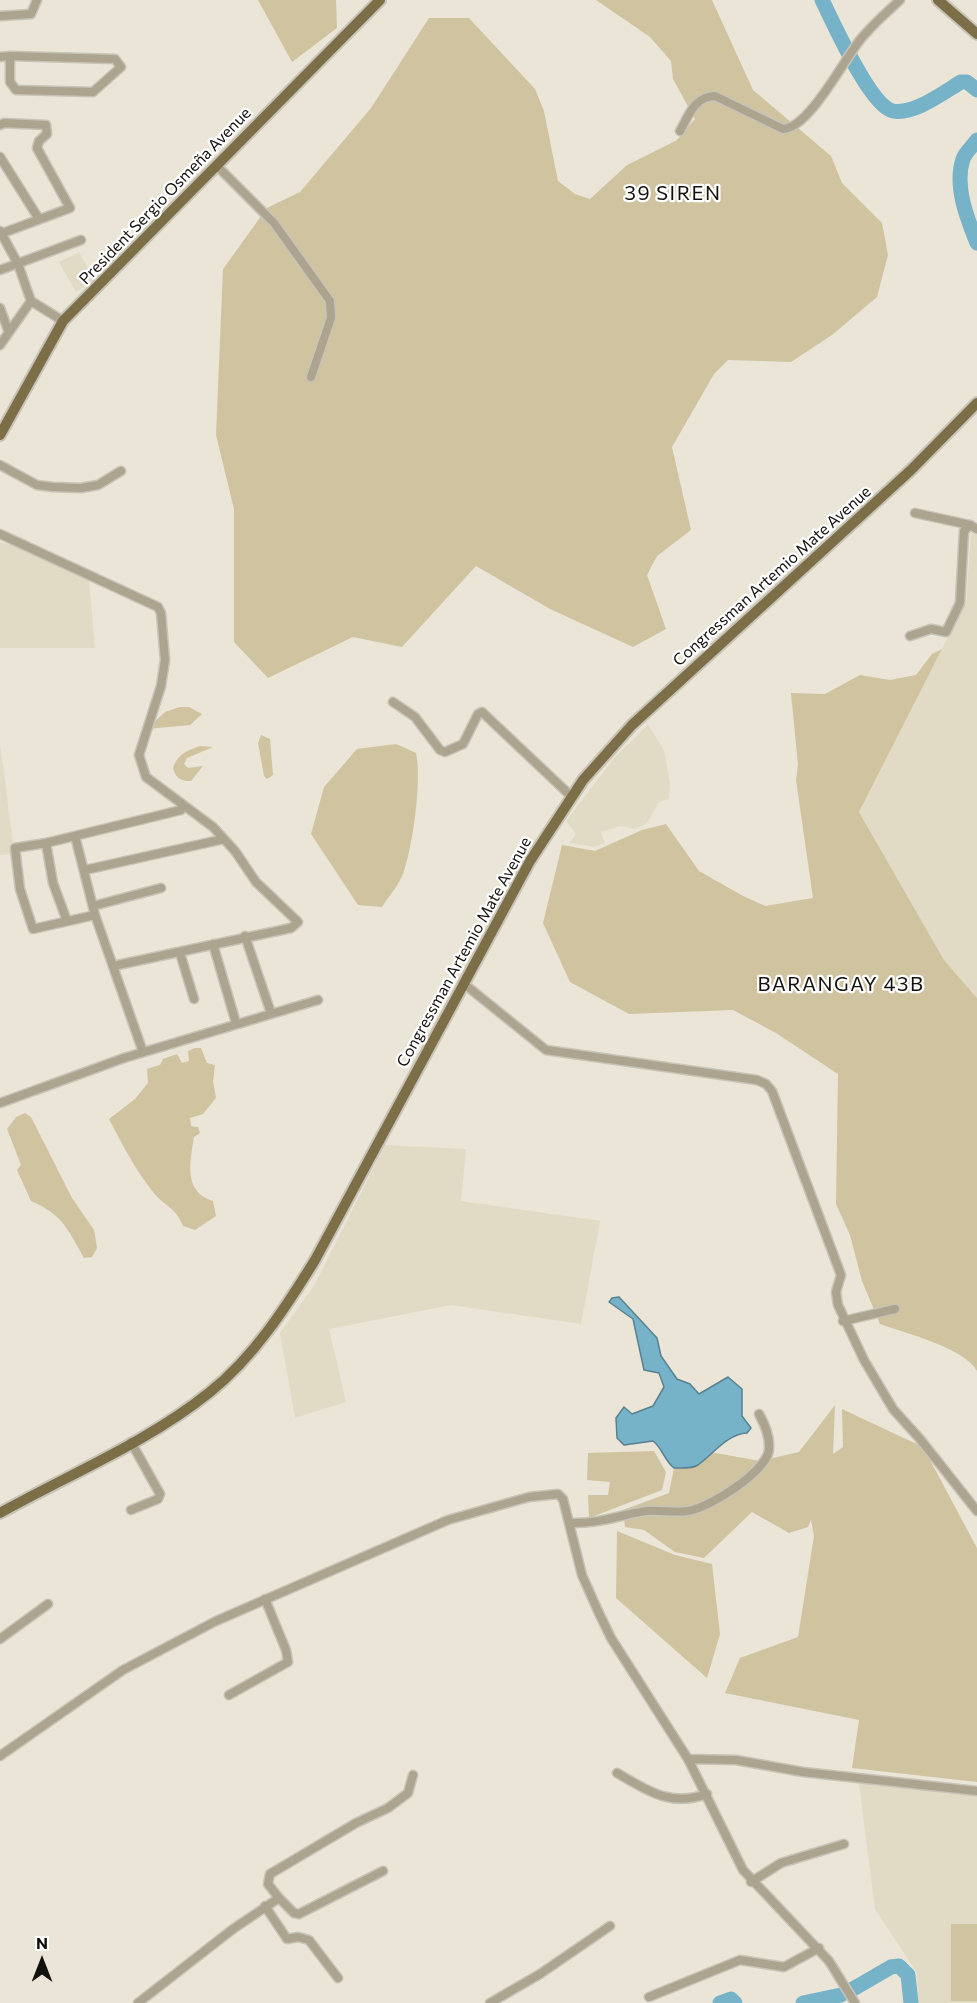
<!DOCTYPE html>
<meta charset="utf-8">
<style>
body{margin:0}
#map{position:relative;width:977px;height:2003px;overflow:hidden;background:#eae5d7;font-family:Commissioner,sans-serif}
canvas{display:block}
.north{position:absolute;left:12px;top:1931px;width:60px;height:60px;-webkit-text-stroke:4px #fff;paint-order:stroke;rotate:0deg;font-size:16px;font-weight:700;line-height:24px;text-align:center;color:#13110c}
.north::after{content:'';display:block;margin:auto;width:21px;height:27px;background:#13110c;clip-path:polygon(50% 0,100% 100%,50% 72%,0 100%)}
</style>
<div id="map">
<canvas width="977" height="2003"></canvas>
<div class="north">N</div>
</div>
<script>
const ctx = document.querySelector('canvas').getContext('2d');
ctx.lineJoin = 'round';
function paint(path, color) { ctx.fillStyle = color; ctx.fill(path, 'evenodd'); }
function strokePath(path, color, width, dash) { ctx.strokeStyle = color; ctx.lineWidth = width; ctx.lineCap = dash ? 'butt' : 'round'; ctx.setLineDash(dash || []); ctx.stroke(path); }
function label(font, color, halo, rows, align = 'center') {
  ctx.font = font + ' Commissioner,sans-serif'; ctx.lineWidth = 4.5; ctx.setLineDash([]); ctx.textBaseline = 'middle'; ctx.strokeStyle = halo; ctx.fillStyle = color; for (const [text, x, y, turn = 0] of rows) {
    ctx.save(); ctx.translate(x, y); ctx.rotate((+turn || 0) * Math.PI / 180); ctx.textAlign = isNaN(turn) ? turn : align; if (halo) ctx.strokeText(text, 0, 0); ctx.fillText(text, 0, 0); ctx.restore();
  }
}
const built = new Path2D(`
 M79,252L94,280L76,292L59,262Z
 M971,533L977,535V998L944,960L859,812L966,602Z
 M0,542L32,551L89,580L95,648H0Z
 M648,725L664,750L670,783L669,799L659,802L647,823L635,829L621,826L601,832L605,843L594,847L569,843L576,834L566,821L615,757Z
 M0,746L5,780L14,854L0,855Z
 M385,1145L466,1149L461,1201L600,1221L581,1324L451,1305L329,1329L346,1402L295,1418L280,1333L315,1284Z
 M859,1784L977,1793V2003H918L917,1973L875,1909Z`);
const green = new Path2D(`
 M258,0H336L337,28L292,62Z
 M596,0H712L753,90L831,156L842,183L882,223L888,255L877,297L832,335L791,362L728,360L714,374L672,447L691,530L657,556L647,575L666,629L633,647L550,609L476,566L402,647L353,637L268,678L234,642V509L216,435L223,269L267,208L300,192L371,108L429,18H469L535,89L544,111L558,181L575,194L590,199L627,165L677,140L695,119L673,79L671,61L650,37Z
 M942,649L859,812L944,960L977,998V1371C965,1348 905,1333 880,1324L862,1281L850,1235L836,1204L838,1074L776,1033L733,1010L629,1014L570,982L543,923L562,845L595,851L642,830L666,824L699,871L743,896L765,906L813,898L796,780L798,765L791,693L825,694L860,675L890,680L916,675L932,654Z
 M180,707H189L202,714L190,725L147,729L165,712Z
 M261,735L270,739L273,775L267,779L264,776L258,743Z
 M396,744L416,753C422,780 413,844 404,871C400,884 389,896 382,907L358,905L311,834L324,787L357,749Z
 M200,746L213,747L187,758L184,764L188,768L203,766L191,781C181,781 176,779 173,768C178,754 186,751 200,746Z
 M195,1048H201L207,1063L215,1065L213,1081L216,1098L203,1114L190,1118L191,1126L198,1127L200,1133L194,1137C190,1162 183,1192 213,1201L216,1216L195,1230L183,1226C176,1207 164,1206 153,1192C135,1169 122,1144 109,1119L135,1099L148,1083L147,1069L160,1065L163,1059L177,1054L182,1063L189,1061L188,1051Z
 M25,1113L31,1117L72,1198L94,1230L97,1248L92,1257L84,1258C67,1228 63,1215 31,1201L17,1170L21,1165L7,1129L16,1117Z
 M835,1405L833,1454L843,1447L842,1409L923,1447L977,1548V1782L852,1768L859,1720L725,1693L740,1658L798,1637L814,1536L811,1520L808,1527L789,1533L752,1512L704,1558L675,1552L644,1530L625,1527L623,1510L669,1493L674,1468L697,1466L710,1452L760,1461L799,1452Z
 M654,1451L666,1472L662,1490L589,1518L588,1495H608L610,1482L587,1480L588,1453Z
 M617,1531L675,1555L712,1564L720,1634L707,1678L616,1598Z
 M951,1924H977V2001H951Z`);
const water = new Path2D(`
 M619,1297L657,1338L661,1356L677,1379L690,1384L699,1394L728,1377L742,1389V1416L751,1428L747,1433C727,1434 713,1454 698,1465C691,1469 682,1468 674,1468C664,1460 663,1449 653,1441L624,1445L617,1438L616,1418L624,1407L632,1414L653,1406L664,1387L659,1373L644,1370L633,1319L609,1302L612,1298Z`);
const river = new Path2D(`
 M822,0C833,22 870,106 893,111C914,115 944,92 961,82H967L977,90
 M977,140C973,146 966,151 963,159C954,186 967,218 977,243
 M853,1989L891,1967L899,1966L908,1975L911,2003
 M720,2003L731,1999L735,2003
 M803,2003L841,1995`);
const minor = new Path2D(`
 M1,16L31,14L37,0
 M0,57L10,56L115,59L121,67L93,92L16,90L10,82V56
 M0,125L4,123L46,125L47,134L39,141L37,148L70,208L0,234
 M680,131C689,115 694,97 715,96L783,129C809,128 844,60 860,40C872,25 886,13 900,0
 M0,157L39,219
 M216,165L274,223L330,301L331,318L311,377
 M0,231L18,264L31,301L63,321
 M0,270L81,240
 M0,308L8,330
 M0,345L31,301
 M0,465L37,485L53,487L81,488L98,485L121,471
 M915,513L970,525
 M0,534L158,607L161,613L165,660L161,686L139,755L146,777L213,827L235,851L256,882L298,922L291,928L113,966
 M910,636L931,629L946,632L960,603L964,531L970,525L977,529
 M393,702L415,717L440,750L445,752L463,744L478,714L482,712L571,796
 M75,836L95,915L143,1052
 M46,843L53,883L67,921
 M85,870L224,839
 M93,906L161,888
 M95,915L33,929L20,889L15,848L46,843L181,810L183,806
 M245,936L271,1013
 M213,944L236,1023
 M180,953L194,999
 M463,983L546,1050L757,1080L766,1084L772,1091L841,1275L836,1292L838,1305L864,1360L893,1409L920,1439L977,1511
 M0,1103L124,1058L318,1000
 M843,1321L895,1309
 M131,1510L158,1499L160,1494L131,1442
 M569,1523C600,1524 618,1515 646,1511C660,1510 675,1513 688,1511C709,1508 768,1471 769,1449C770,1436 765,1425 759,1414
 M0,1639L48,1604
 M229,1695L288,1662L286,1650L265,1599
 M0,1756L123,1670L216,1621L448,1520L529,1497L558,1494L563,1499L582,1575L598,1611L611,1638L688,1759L743,1870L829,1961L855,2003
 M688,1759L736,1760L803,1772L977,1791
 M617,1773C648,1791 670,1807 707,1794
 M751,1882L781,1863L844,1844
 M279,1898L268,1884L270,1874L356,1823L388,1808L408,1793L413,1775
 M265,1906L287,1939L298,1937L309,1940L338,1978
 M649,1997L740,1960L784,1967L819,1948
 M138,2003L233,1929L279,1898L294,1913L299,1914L383,1871
 M490,2003L540,1974L610,1926`);
const major = new Path2D(`
 M938,0L977,34
 M0,435L63,321L380,0
 M0,1513C70,1474 148,1442 210,1392C254,1357 286,1307 315,1260L530,861L583,780L632,725L911,470L977,403`);
const streetNames = [
 ["President Sergio Osmeña Avenue",165,196,-46],
 ["Congressman Artemio Mate Avenue",772,576,-42],
 ["Congressman Artemio Mate Avenue",464,952,-61]
];
const quarterNames = [
 ["39 SIREN",673,193],
 ["BARANGAY 43B",841,984]
];
paint(built, '#e1dac5');
paint(green, '#cfc3a0');
paint(water, '#76b2c8');
strokePath(water, '#588290', 1.5);
strokePath(river, '#76b2c8', 15);
strokePath(minor, '#c8c3b7', 11);
strokePath(major, '#c8c3b7', 14);
strokePath(minor, '#aca48f', 8);
strokePath(major, '#7c6e46', 10);
label('16px', '#13110c', '#fff', streetNames);
ctx.letterSpacing = '1.5px';
label('20px', '#13110c', '#fff', quarterNames);
ctx.letterSpacing = '0px';
</script>
